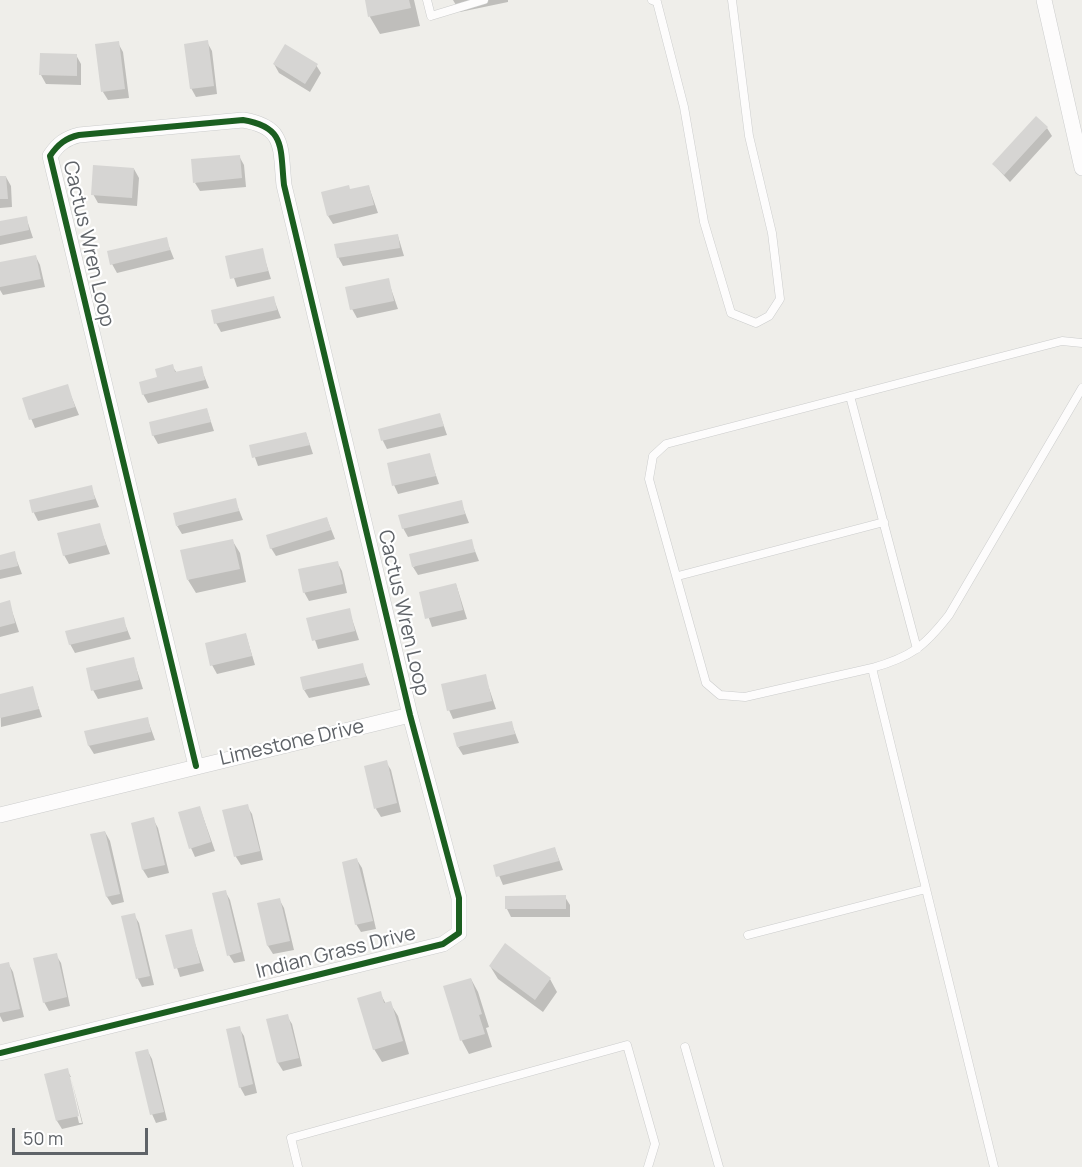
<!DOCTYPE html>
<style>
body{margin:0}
#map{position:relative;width:1082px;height:1167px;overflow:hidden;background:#efeeea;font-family:Manrope,sans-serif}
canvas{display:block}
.scale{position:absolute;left:12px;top:1128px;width:136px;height:27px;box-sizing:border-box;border:3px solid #5f6368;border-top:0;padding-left:8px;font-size:18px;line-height:21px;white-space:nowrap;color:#5f6368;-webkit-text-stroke:4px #fff;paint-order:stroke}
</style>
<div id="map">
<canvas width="1082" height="1167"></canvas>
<div class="scale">50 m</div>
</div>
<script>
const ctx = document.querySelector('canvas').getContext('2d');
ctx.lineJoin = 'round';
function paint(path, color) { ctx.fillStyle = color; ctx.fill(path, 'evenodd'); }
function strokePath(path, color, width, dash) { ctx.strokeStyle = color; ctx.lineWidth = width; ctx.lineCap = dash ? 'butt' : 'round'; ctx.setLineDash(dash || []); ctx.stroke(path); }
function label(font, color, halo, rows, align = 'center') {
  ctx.font = font + ' Manrope,sans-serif'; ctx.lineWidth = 4.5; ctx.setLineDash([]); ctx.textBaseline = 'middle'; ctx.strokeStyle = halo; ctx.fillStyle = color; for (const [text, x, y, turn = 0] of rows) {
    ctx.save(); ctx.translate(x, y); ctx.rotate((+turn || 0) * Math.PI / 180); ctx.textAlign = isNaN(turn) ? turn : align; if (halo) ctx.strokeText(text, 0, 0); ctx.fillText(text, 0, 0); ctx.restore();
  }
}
const shadow = new Path2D(`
 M366,0H414L420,26L380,34L370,17Z
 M453,0H508V2L460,12Z
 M207,42L212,51L217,94L196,97L191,88Z
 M118,43L123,52L129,98L108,100L103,92Z
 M76,55L81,64V85L46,84L41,75Z
 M274,64L316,65L321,73L310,92L279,73Z
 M1047,128L1052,136L1010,182L994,165Z
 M239,156L244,165L246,187L200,191L195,183Z
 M134,169L139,178L137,206L98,203L93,194Z
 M6,177L11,186L12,207L0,208V178Z
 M369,187L378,213L333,224L328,216L351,191Z
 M26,217L33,238L0,245V222Z
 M398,236L404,256L343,266L338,257Z
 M166,239L174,259L117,273L112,264Z
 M262,250L271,279L237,287L227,257Z
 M36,257L40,265L45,287L3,295L0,290V264Z
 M388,280L398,309L357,318L352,309Z
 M273,297L281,318L221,332L216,323Z
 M172,366L177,373L201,368L209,388L148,403L143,394Z
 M67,386L79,415L35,428L23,399Z
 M207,410L214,431L158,444L153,435Z
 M440,415L447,435L387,449L383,441L379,430Z
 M306,433L313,454L258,466L251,446Z
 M429,455L439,484L398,494L394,485Z
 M91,487L99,507L38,521L34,513L31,501Z
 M235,500L243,520L182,534L177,526Z
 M461,502L469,523L408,537L403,528Z
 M327,519L335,539L276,556L271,548Z
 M99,525L110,554L69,564L64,555Z
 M232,540L240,553L246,582L196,593L188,580Z
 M471,541L479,561L418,575L413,567Z
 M14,553L22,574L0,579V556Z
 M337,562L342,571L347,593L309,601L304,592Z
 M456,584L467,619L432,627L420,593Z
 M9,602L19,632L0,637V604Z
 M349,610L359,640L318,649L308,619Z
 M123,619L131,639L75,653L70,644Z
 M246,635L255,665L217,674L212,665Z
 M133,658L143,689L98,699L93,690Z
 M362,665L370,685L309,698L304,690Z
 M485,676L496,709L453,719L449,710Z
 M32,688L42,717L1,727L0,695Z
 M147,718L155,740L94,754L89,746L86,733Z
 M511,722L519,743L463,755L458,747Z
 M386,762L391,770L401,812L381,817L376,809Z
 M247,806L252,814L263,860L241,865L236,857L224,811Z
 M200,808L215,851L195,857L191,848Z
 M153,819L158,828L169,873L148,878L143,870Z
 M105,832L110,841L124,902L112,905L107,897Z
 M555,849L563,870L503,885L495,866Z
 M357,860L362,868L376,929L361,932L356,924Z
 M225,891L230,900L245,961L234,963L229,955Z
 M565,897L570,905V917H511L507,909Z
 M279,899L284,908L294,950L273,954L268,946Z
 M134,915L139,923L154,985L142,987L138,979L123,918Z
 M191,931L204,971L180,977L167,937Z
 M56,955L61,963L70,1006L49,1011L44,1002Z
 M8,963L13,972L24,1017L3,1022L0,1016V965Z
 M490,966L550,979L557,992L543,1012L498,979Z
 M471,979L478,992L489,1027L486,1028L492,1047L469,1054L462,1041L445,987Z
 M380,993L386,1004L390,1003L398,1016L409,1054L382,1062L374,1049Z
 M287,1016L292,1024L302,1066L283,1071L278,1063Z
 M239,1028L244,1036L257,1093L245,1096L240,1087Z
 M147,1050L152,1059L167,1120L156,1123L152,1114Z
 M67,1070L71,1077H68L79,1123H82L71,1078L83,1124L62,1129L57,1121Z`);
const building = new Path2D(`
 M365,0H409L411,8L368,17Z
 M208,40L214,86L190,89L184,44Z
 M119,41L125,89L101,92L95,44Z
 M285,44L318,64L305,84L273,64Z
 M40,53L77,54V76L39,75Z
 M1036,116L1048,127L1004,175L992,164Z
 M240,155L242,178L193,183L191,159Z
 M93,165L134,168L132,198L91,195Z
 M0,176H6L8,199H0Z
 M349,185L350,189L369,185L374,205L327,216L321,192Z
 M27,216L29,230L0,236V221Z
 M398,234L400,248L337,258L334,244Z
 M167,237L170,250L110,265L107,251Z
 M263,248L268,271L230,279L225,256Z
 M36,255L41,279L0,287V262Z
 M389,278L394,301L350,310L345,287Z
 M274,296L277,310L214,324L211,310Z
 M173,364L175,372L202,366L205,380L142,395L139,382L157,377L155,369Z
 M68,384L75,407L29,420L22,398Z
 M207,408L211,422L152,436L149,422Z
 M440,413L444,426L381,441L378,429Z
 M306,432L310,445L252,458L249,445Z
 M430,453L436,476L392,486L387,463Z
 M92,485L95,499L32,513L29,500Z
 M236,498L239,511L176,526L173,513Z
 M462,500L465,514L402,529L398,515Z
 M327,517L331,530L270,549L266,535Z
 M100,523L106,545L63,556L57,533Z
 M233,539L240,569L187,580L180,550Z
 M472,539L475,552L412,567L409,554Z
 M15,551L18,566L0,570V555Z
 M338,561L343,584L303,593L298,569Z
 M456,583L463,610L425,619L419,592Z
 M10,600L15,623L0,627V603Z
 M350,608L355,631L312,641L306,618Z
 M124,617L127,631L69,645L65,631Z
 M246,633L252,656L210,666L205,643Z
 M134,657L139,680L91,691L86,668Z
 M363,663L366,677L303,690L300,677Z
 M486,674L492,701L447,711L441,684Z
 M33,686L39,709L0,718V694Z
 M148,717L151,732L88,746L84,731Z
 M512,721L515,734L457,747L453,733Z
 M387,760L397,803L374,809L364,766Z
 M248,804L260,851L234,857L222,810Z
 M200,806L211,842L189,849L178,812Z
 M154,817L165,865L142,870L131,823Z
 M105,831L120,894L106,897L90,834Z
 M555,847L559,861L496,877L493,865Z
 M357,858L373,921L355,925L342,862Z
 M226,890L241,952L227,956L212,893Z
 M566,895V909H505V896Z
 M280,898L290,941L267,946L257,903Z
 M135,913L150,976L136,979L121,916Z
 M192,929L200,963L174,969L165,935Z
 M505,943L551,978L535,1000L489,966Z
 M57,953L67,997L43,1003L33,958Z
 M9,962L20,1009L0,1013V964Z
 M471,978L482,1014L479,1015L485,1034L460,1041L443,986Z
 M381,991L384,1003L391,1001L403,1041L373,1050L357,998Z
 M288,1014L299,1058L277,1063L266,1019Z
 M240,1026L253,1084L239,1088L226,1029Z
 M148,1049L164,1112L150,1115L135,1052Z
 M68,1068L79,1116L56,1121L44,1074Z`);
const lane = new Path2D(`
 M427,0L431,16L484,0
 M652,0L657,2L684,107L704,222L731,313L756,323L769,316L780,299L772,233L749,136L732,0
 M850,396L917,649
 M678,576L884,522
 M872,668L745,697L720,695L706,683L649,479L653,456L666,444L1062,341L1082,343
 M748,935L926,889
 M685,1047L719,1167
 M298,1167L291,1138L627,1045L655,1144L648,1167
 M994,1167L872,668C911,657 924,647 949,615L1082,388`);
const street = new Path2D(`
 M1044,0L1082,168
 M0,815L410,715
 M0,1053L443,944L459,933V898L410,715L284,185C280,148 286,127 243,120L79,135C66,138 58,144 50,156L196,766`);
const cycleway = new Path2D(`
 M0,1053L443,944L459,933V898L410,715L284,185C280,148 286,127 243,120L79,135C66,138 58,144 50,156L196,766`);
const streetNames = [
 ["Cactus Wren Loop",88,244,77],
 ["Cactus Wren Loop",403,613,77],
 ["Limestone Drive",292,743,-13],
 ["Indian Grass Drive",336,953,-14]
];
paint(shadow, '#0003');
paint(building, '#d6d5d3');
strokePath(lane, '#cbcccc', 9);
strokePath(street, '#cbcccc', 16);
strokePath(lane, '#fdfcfc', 8);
strokePath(street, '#fdfcfc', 15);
strokePath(cycleway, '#1b5e20', 6);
label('20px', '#5f6368', '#fff', streetNames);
</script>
